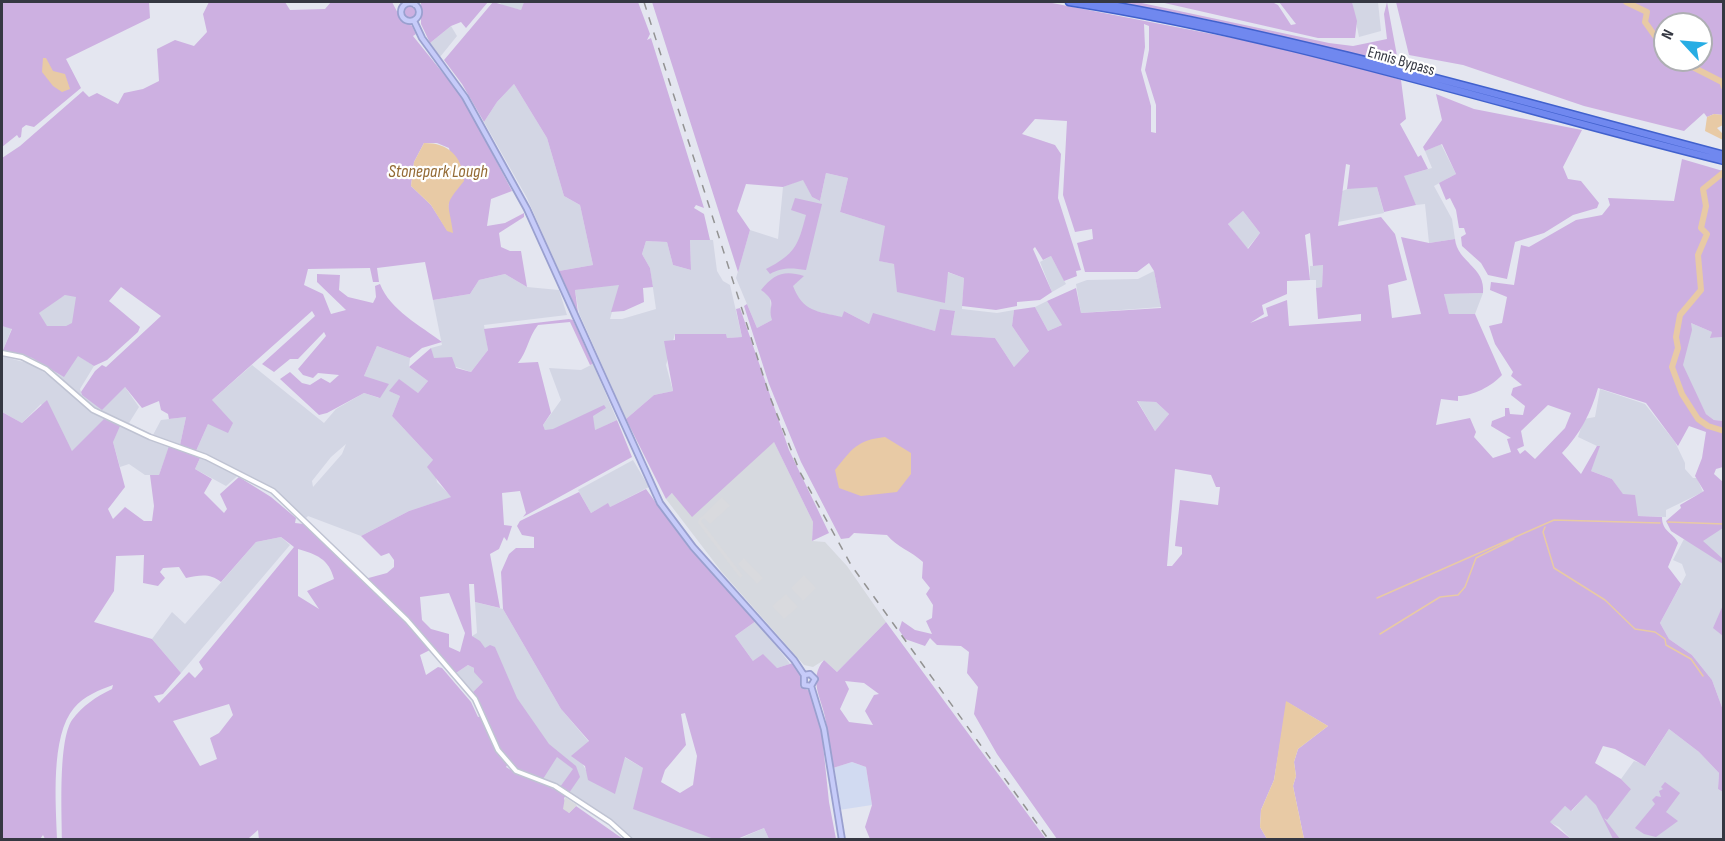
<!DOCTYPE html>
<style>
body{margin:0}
#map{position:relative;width:1725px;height:841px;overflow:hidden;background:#e4e6f0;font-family:"Sofia Sans Condensed",sans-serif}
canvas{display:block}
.frame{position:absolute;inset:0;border:3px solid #353842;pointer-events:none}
.north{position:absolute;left:1653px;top:12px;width:60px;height:60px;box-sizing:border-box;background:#fff;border:2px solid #aeafb3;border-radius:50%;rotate:296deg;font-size:16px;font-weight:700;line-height:24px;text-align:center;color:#353842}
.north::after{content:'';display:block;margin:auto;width:21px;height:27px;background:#27ade4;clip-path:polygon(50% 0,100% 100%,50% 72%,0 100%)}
</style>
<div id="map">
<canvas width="1725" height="841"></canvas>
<div class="frame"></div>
<div class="north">N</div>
</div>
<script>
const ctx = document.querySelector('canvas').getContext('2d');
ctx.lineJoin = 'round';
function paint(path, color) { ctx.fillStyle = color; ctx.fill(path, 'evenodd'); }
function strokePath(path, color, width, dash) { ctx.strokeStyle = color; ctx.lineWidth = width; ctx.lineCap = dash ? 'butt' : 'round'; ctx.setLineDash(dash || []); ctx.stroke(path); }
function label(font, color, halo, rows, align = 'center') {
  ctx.font = font + ' "Sofia Sans Condensed",sans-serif'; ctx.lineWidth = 4.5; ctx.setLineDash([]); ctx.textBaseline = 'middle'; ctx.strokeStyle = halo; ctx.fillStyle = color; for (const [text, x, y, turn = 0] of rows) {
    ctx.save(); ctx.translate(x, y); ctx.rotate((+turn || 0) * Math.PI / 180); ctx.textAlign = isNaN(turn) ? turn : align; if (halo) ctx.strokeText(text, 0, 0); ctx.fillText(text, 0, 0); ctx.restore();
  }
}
const residential = new Path2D(`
 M499,2H524L521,10L503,6Z
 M1352,2H1378L1381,31L1359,37Z
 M451,26L457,36L440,57L430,43Z
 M514,84L547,138L564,196L580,205L593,265L559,271L527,198L484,122L497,102Z
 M1441,144L1456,174L1434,186L1452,219L1455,239L1429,243L1425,204L1416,205L1403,176L1432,168L1425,151Z
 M826,173L848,178L840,212L886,226L880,261L894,264L945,303L947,272L964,278L962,309L997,313L1014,310L1012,326L1029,351L1014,367L995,338L951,335L955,311L935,331L874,314L869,324L844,311L843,318L811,310L798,301L792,286L803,276L762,290L770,297L772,320L757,328L736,278L750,230L778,239L783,187L803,179L812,197L820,201Z
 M1353,187H1377L1384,213L1338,222L1342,191Z
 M1243,211L1260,233L1247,249L1228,224Z
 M690,239L713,240L717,271L723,281L730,285L742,337L727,338L726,334H675L666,365L673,391L654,395L626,419L579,313L575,290L620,284L610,319H622L656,309L650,268L642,254L646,241L667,242L673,265L691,270Z
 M1051,256L1066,284L1052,292L1040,262Z
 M1323,265L1322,287L1316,288V280H1310V266Z
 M1154,271L1161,307L1081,313L1076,284L1087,280L1138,279Z
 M505,274L527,287L559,290L567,315L484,325L488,350L471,372L433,359L431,348L442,345L433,300L470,294L479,280Z
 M86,292L78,355L94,366L80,389L82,395L125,387L139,407L129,423L153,435L161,420L186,417L180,445L171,442L159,475H145L129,464L120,467L113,442L72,451L41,404L22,423L2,412V326L12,328L3,350L5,357L31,364L48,375L67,351L41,329L37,300H56L65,295Z
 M1483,293L1475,314L1449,315L1444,294Z
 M1047,301L1062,325L1048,331L1035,307Z
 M1691,323L1712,332L1711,338L1723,337V421L1714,420L1706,414L1690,383L1676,367Z
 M377,346L410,358L409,367L428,381L418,393L399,380L390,391L400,396L392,416L433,460L437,482L452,497L409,511L361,536L308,516L306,518L275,490L242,472L226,486L195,469L200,458L196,451L208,424L212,400L252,365L324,423L336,409L364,393L379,398L364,376ZM346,444L342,454L313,487L312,481L331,457Z
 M593,364L617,420L589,433L548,437L543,425L561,400L549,368L581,370Z
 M1600,389L1645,404L1675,442L1685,463V469L1693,478H1697L1703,492L1666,510V517L1638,516L1612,479L1586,469L1597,446L1578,437L1584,419L1595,417Z
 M1137,400L1156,402L1169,414L1155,431Z
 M633,460L649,487L610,507L607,504L591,513L578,490Z
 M1723,526V710L1712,680L1692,655L1669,639L1660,623L1686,575L1682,564L1673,560L1684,539L1699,546L1702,539Z
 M281,537L290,545L181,673L152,639L172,612L185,624L256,542Z
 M475,602L503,609L561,709L589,742L581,761L588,774L624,757L643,768L714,839H634L604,815L560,787L517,769L483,682L473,692L456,673L468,665L474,668L472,636L477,633Z
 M756,621L788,661L790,664L777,668L753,661L735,636Z
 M1669,729L1699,752L1719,773L1718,789L1723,792V839H1571L1559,827L1549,822L1565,806L1572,811L1588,792L1631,789L1621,779L1634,761L1646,765Z
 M764,828L769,839L737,840Z`);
const commercial = new Path2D(`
 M852,762L866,767L872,805L839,810L833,768Z`);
const industrial = new Path2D(`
 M759,411L813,522L812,541L825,542L847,566L886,622L837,672L824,660L813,667L804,665L721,571L666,499Z`);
const green = new Path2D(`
 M2,2H149L150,18L66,59L81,88L34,127L26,125L22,128L21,137L19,138L17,135L2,147Z
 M209,2H285L290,10L325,9L331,2H392L401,19L412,26L416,34L413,36L463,98L512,191L491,199L487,226L505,223L524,213V217L499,233L501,247L510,251H521L527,287L505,274L479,280L470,294L433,300L425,262L377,268L379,282H373L370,268L308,269L304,285L323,294L331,314L346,310L317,282V274L340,275L339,290L348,297L373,303L376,297L375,286L380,284C390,310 421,326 442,342L422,348L410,358L377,346L364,376L389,384L380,398L364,393L327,413L319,415L280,379L290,372L302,383L310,385L321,378L330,383L339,375L318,373L313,378L303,375L298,369L326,336L324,332L298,359H290L274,372L262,364L315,316L312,311L212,400L233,423L228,433L208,424L196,451L180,445L186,417L169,419L168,414L161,410L159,401L142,408L125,387L102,410L82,395L81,392L95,371L102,365L106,367L161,316L121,287L109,301L140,327L138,332L107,360L94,366L78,356L64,377L32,358L3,350L12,329L2,326V158L20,146L83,91L89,97L97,93L118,104L124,93L143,89L159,81L157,49L175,40L194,46L207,32L203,14ZM424,143H437L449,148L457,188C442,202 452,214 447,230L431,205L411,186L414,162ZM65,295L76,297L72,323L66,326H47L39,313Z
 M421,2H488L466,28L461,22L451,26L430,43L421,24Z
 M493,2L521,10L524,2H638L650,34L647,40L651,38L704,208L696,205L694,208L704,214L710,240H690L691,270L673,265L667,242L646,241L642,254L650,268L653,287L643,288L644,302L624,311L611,312L619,285L575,290L578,313L559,271L593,265L580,205L564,196L547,138L514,84L497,102L484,122L462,84L444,60Z
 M652,2H1047L1248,41L1346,63L1401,80L1406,119L1400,124L1418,157L1421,155L1428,169L1404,176L1416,205L1384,212L1377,187L1347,189L1350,165L1346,164L1338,226L1381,217L1395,234L1407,280L1388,285L1392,318L1421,314L1401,237L1429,243L1455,239C1457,262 1486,267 1483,293L1444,294L1449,314H1475L1502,375C1492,386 1473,396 1458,396V401L1441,399L1436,425L1470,418L1476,432L1474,437L1493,458L1511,452L1507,439L1511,438L1491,426L1492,421L1505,416V408H1509L1510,414L1523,415L1525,406L1511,395L1513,388L1522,385L1511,376L1513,372L1495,344L1489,326L1502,323L1507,297L1490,290L1491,282L1514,285L1521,245L1529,247L1576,220L1602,215L1610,205L1608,198L1674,201L1682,159L1723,171V337L1710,338L1712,332L1691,323L1692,330L1683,365L1706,414L1714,420L1723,421V467L1716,469L1714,474L1723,482V528L1703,541L1723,559V564L1671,531L1666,521L1681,508L1680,505L1704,491L1695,476L1702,458L1706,432L1689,426L1678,446L1646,403L1598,388C1591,413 1580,434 1562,453L1581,474L1597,446H1600L1591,471L1612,479L1623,494L1635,495L1638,516L1662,517C1662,532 1673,532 1678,543L1668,567L1681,584L1660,623L1669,639L1692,655L1712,680L1723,710V792L1718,789L1719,773L1699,752L1669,729L1645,766L1615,749L1603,746L1595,763L1621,779L1631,789L1607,820L1604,818L1620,839H1613L1596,805L1586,795L1571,811L1565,806L1550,822L1571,839H1304L1293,786L1296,776L1294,762L1298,749L1328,726L1287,702L1274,780L1261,810L1260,827L1267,839H1057L997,754L974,714L978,687L967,673L969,652L961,646L937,645L930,638L925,646L905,639L899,630L902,621L915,630L932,634L926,621L932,618L933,605L926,594L930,588L922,578L923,562C911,551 897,547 887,535L854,533L849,538L841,539L801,462L769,384L744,306L747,304L757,328L772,320C767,305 779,303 761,290C774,274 784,270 804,276L793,286C803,312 817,311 842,317L844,311L869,324L873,313L935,331L940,309L955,311L951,335L995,338L1014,367L1029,351L1012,326L1014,310L1035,307L1048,331L1062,325L1047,301L1076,288L1081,313L1161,308L1154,271L1149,263L1137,272H1085L1077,243L1093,239L1092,229L1075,232L1063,195L1067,121L1035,119L1022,134L1055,145L1061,154L1058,198L1081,270L1076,271L1077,276L1064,281L1051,256L1043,260L1035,247L1033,249L1052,292L1040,300L1017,302V306L996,310L962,306L964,278L948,272L945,303L897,292L894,264L879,261L885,226L840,212L848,178L826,173L820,201L812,197L803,180L783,187L746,184L737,211L750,230L738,272ZM1144,24L1149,26V50L1145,70L1156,105V133L1151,132V106L1141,70L1145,47ZM1243,211L1260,233L1248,249L1228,224ZM1310,233L1313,266L1323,265L1322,287L1316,288L1318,319L1361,314V321L1289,326L1287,300L1266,308L1268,316L1250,323L1264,314L1262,305L1287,294V281L1310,280L1305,235ZM1137,401L1156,402L1169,414L1155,431ZM1548,405L1571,413L1565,428L1535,459L1525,450L1520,454L1517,449L1524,446L1521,431ZM1175,469L1211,475L1216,487H1220L1218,505L1180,500L1175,546L1182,547V554L1172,566H1167Z
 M1114,2H1137L1329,43L1353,46L1387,39L1384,14L1387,2L1398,61L1397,65L1206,19Z
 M1160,2H1272L1278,5L1291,25L1296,24L1279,2H1352L1357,21L1355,38H1318Z
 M1396,2H1723V115L1714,114L1707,117L1704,113L1684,131L1584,106L1463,65L1409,55ZM1665,24H1701V60H1665Z
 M403 12a7 7 0 1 1 14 0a7 7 0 1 1-14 0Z
 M1436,94L1474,109L1582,130L1563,167L1568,179L1581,181L1599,203L1597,208L1573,215L1544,233L1515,242L1507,279L1488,275L1481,263L1462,246L1461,237L1466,234L1464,228H1459L1456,210L1450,198L1446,200L1439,183L1456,174L1442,144L1425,151L1423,147L1442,120Z
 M795,198L822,204L806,270C792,268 782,267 770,274L766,269C795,254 798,246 806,215L791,210Z
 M740,308L789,450L829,533L812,541L813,522L774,442L692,517L672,493L666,499L626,419L654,395L673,391L664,341L675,340V334H726L727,338L742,337L736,309Z
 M569,319L573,320L593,364L590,365L570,322L538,325C528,338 528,350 518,363L538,362L551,413L543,425L545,430L553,429L604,405L606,408L593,416L595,430L617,420L632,457L523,517L526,513L520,491L502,493L504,525L512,526L507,541L504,537L499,549L490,554L500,608L475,602L474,584H469L472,636L480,641L485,648L490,645L495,647L517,698L549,744L576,766L580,777L569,793L560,787L573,769L557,757L543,779L517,769L510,761L506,767C525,780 547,783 566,796L564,798L569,813L576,806L623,839L259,840L258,830L249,838L221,839H62C62,813 58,741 72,720C83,705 96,697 112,689L113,685C99,690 84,696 74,708C50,736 56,805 57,839H45L43,835L40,839H2V412L22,423L47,400L72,451L104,419L120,426L113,442L125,487L108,509L113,519L125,507L144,521H152L154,506L150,475H159L169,446L200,458L195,469L212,479L204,493L224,513L227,509L220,494L239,477L271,497L296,518L295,523L304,524L361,580L387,573L394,567V560L389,553L381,556L361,536L409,511L451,497L427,467L433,460L392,416L400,396L389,391L399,379L418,393L428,381L409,367L431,348L434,358L452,357L456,368L471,372L488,350L484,329ZM281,537L294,547L199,662L203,669L195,678L189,672L159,703L154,696L163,694L181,673L152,639L94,622L114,591L116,556L144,555L143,583L158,586L165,578L160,572L163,568L179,567L186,578C200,575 210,573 221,582L256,542ZM298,549C316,554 329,559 334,579L307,591L319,609L298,596ZM449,593L465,633L460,652L449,647V634L431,629L422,620L420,597ZM434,648L456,673L468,665L474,668V672L483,682L473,692L485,714L478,717L471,702L442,668L438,667L426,675L420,655ZM229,704L233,715L219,733L210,738L217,759L200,766L173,721Z
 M646,489L689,548L756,621L735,636L753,661L763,654L777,668L793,663L800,674V687L810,691L822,735L829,802L836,839H769L764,828L737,839H714L633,809L643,768L625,757L615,794L588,780L585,766L571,756L589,741L561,709L503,609L501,572L509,554L516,548H534V537L522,535L517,526L520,521L579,492L591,513L608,503L610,507ZM685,713L697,756L693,785L680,793L661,782L665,770L686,745L681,714Z
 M1723,605V636L1713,628Z
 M886,622L1046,839H870L865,827L872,805L866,767L852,762L833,768C831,751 828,734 825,717C821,697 808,679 824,660L837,672ZM845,681L864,683L879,694L874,695L865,711L873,725L849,722L840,709L849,689Z
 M1665,782L1680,793L1666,812L1678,821L1656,837L1644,834L1635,828L1655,804L1652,800L1656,796L1661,797L1659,791L1663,789L1661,787Z`);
const parking = new Path2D(`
 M722,497L730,506L710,524L704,518L701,521L743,576L740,578L698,523L699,519Z
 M744,558L763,578L757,584L738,564Z
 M804,575L816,588L803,601L791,588Z
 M786,594L798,607L784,619L772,606Z
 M565,797L577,805L569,813L563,809Z`);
const water = new Path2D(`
 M43,58H46L53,71L65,74L70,89L62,92L53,86L42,72Z
 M1714,114L1723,115V125L1717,128L1723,134V140L1705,131L1707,117Z
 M424,143C449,143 462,156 464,181C442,208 449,200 453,233L447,231L431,205L411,186L414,162Z
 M885,437L911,453V474L897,492L861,496L839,488L835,470C852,449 857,440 885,437Z
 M1286,701L1328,726L1298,749L1294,762L1296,776L1293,786L1304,839H1267L1260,827L1261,810L1274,780Z`);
const stream = new Path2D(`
 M1668,522L1724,524
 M1545,527L1543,532L1554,568L1605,600L1635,629L1655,632L1665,639L1666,645L1691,659L1703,676
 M1377,598L1554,520L1660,523
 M1380,634L1440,597L1458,595L1465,587L1476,558L1514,539`);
const river = new Path2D(`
 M1626,2L1647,12L1645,22L1665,50
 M1679,60L1722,82L1724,87
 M1724,172L1703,189L1706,206L1701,228L1707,234L1698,255L1701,290L1680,315L1676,337L1678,348L1672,367L1682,394L1698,419L1708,426L1724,431`);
const tertiary = new Path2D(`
 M415,5V2
 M2,353L22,357L46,369L93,410L150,437L206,457L273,491L407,620L475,699L498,750L516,771L555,786L610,822L630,840`);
const secondary = new Path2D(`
 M401 12a9 9 0 1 1 18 0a9 9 0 1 1-18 0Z
 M414,21L422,38L465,97L527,209L660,503L693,547L794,660L804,675V685L811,686
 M804,675L810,674L815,679L811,686L824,729L842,840`);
const motorway = new Path2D(`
 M1069,2C1291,37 1505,107 1724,161
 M1095,2C1308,39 1515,100 1724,155`);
const rail = new Path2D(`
 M644,2L770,397L800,472L851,565L1049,840`);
const streetNames = [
 ["Ennis Bypass",1401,62,16]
];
const waterNames = [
 ["Stonepark Lough",438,172]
];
paint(residential, '#d3d6e4');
paint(commercial, '#d1daf1');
paint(industrial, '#d6d9df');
paint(green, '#cdb0e1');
paint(parking, '#d9dade');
paint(water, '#e8caa5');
strokePath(stream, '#e8caa5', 1.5);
strokePath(river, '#e8caa5', 6);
strokePath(tertiary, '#bfc3d2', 7);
strokePath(secondary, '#9aa0cf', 8);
strokePath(motorway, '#4161cd', 9);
strokePath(tertiary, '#fff', 4);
strokePath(secondary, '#c6cbf9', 4.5);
strokePath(motorway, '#7088ef', 6);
strokePath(rail, '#939393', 1.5, [8, 8]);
label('16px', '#353842', '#fff', streetNames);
label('italic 18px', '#946b35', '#fff', waterNames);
</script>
